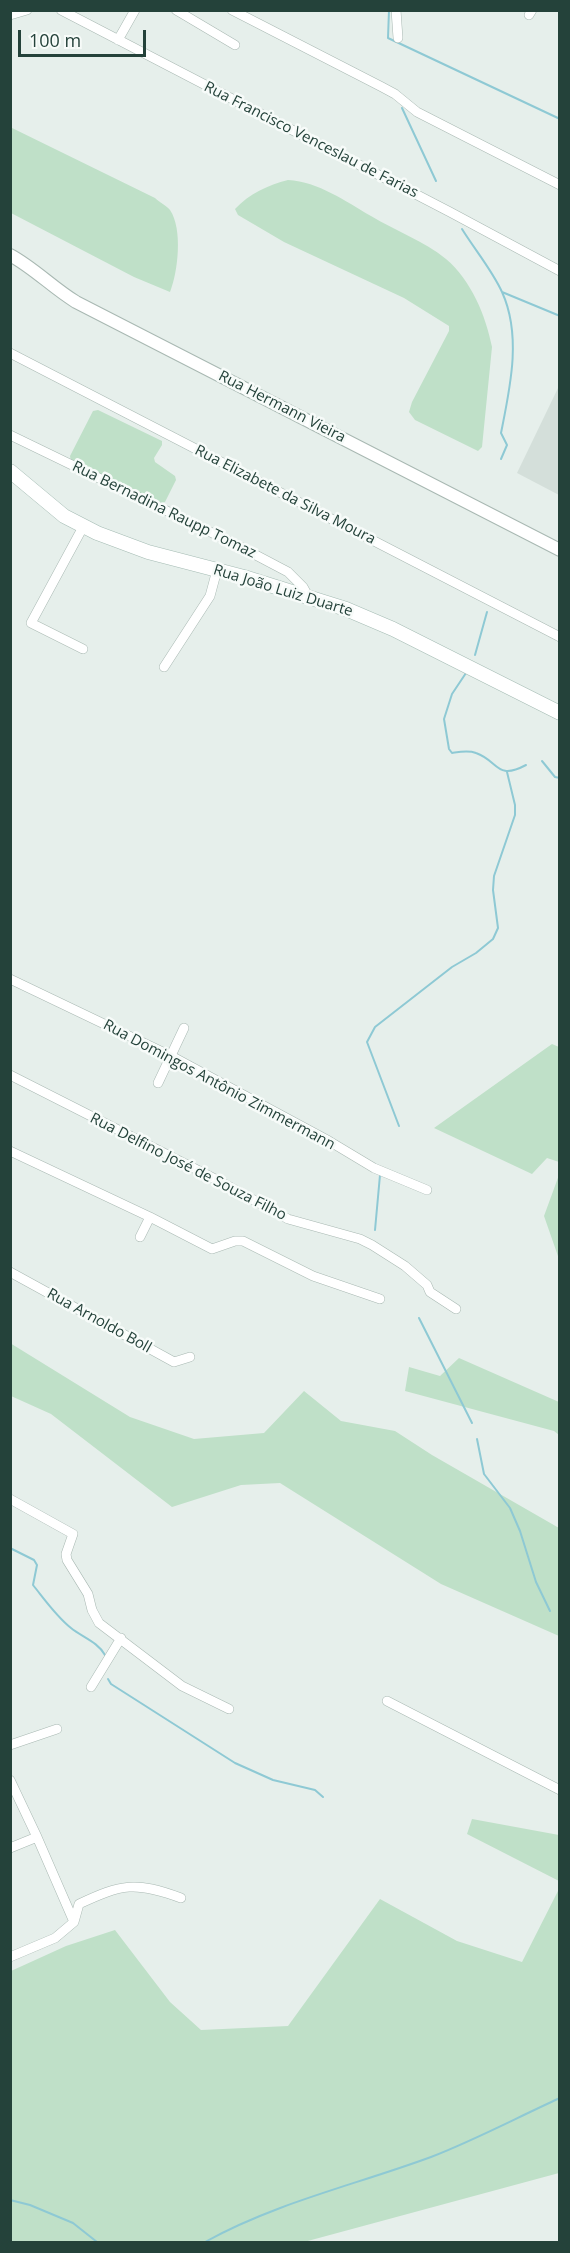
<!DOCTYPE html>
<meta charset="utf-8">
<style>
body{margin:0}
#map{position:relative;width:570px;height:2253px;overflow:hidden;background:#e6efeb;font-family:"Open Sans",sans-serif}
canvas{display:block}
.frame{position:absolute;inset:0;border:12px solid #24423a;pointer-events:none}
.scale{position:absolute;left:18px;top:30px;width:128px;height:27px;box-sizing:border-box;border:3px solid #24423a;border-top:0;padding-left:8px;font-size:18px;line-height:21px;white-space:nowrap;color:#24423a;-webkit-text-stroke:4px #f7fbf9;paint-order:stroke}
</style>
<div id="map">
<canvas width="570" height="2253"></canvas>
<div class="frame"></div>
<div class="scale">100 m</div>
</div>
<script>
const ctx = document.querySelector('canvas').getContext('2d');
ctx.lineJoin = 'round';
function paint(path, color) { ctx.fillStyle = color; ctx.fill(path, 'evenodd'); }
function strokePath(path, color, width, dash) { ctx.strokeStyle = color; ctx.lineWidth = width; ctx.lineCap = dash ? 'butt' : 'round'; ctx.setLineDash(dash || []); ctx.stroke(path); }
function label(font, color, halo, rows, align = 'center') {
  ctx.font = font + ' "Open Sans",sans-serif'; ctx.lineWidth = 5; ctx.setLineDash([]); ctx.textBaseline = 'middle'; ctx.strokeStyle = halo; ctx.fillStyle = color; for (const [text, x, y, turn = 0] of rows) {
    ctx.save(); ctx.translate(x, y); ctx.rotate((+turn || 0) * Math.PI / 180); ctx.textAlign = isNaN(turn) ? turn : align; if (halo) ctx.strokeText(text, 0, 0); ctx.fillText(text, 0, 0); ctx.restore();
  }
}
const built = new Path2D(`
 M559,386V495L517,473Z`);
const green = new Path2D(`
 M10,127L155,198C159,202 167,206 170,210C183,229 178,272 170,292L134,277L11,213Z
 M288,180C319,182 345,201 371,216C396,231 424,241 446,259C471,280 486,316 492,347L482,447L478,451L415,420L409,412L412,402L449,331V326L404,298L284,242L238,215L235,209C249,194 268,185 288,180Z
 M98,410L162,441V445L154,458L155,462L175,476L176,480L165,502L158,504L71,461L70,456L93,411Z
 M552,1044L559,1047V1162L547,1158L532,1174L434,1128Z
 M559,1175H560L559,1259L544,1216Z
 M10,1343L130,1417L194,1439L264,1433L304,1391L341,1421L395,1431L432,1455L559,1528V1636L441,1584L280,1483L241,1485L172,1507L51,1414L11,1396Z
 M459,1358L559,1402V1435L554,1431L405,1391L409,1367L440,1376Z
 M472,1819L559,1835V1881L467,1834Z
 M559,1889V2173L304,2242H11V1971L66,1946L115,1930L170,2002L201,2030L288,2026L380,1899L457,1941L522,1962Z`);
const stream = new Path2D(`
 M389,10L388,38L560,119
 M402,108L436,181
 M462,229C475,250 492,270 502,292C522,336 510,388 501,433L507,445L501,459
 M502,292L560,316
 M475,655L487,612
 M466,673L452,694L444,719L449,749L452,753C459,752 468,750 476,753C499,761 496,781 526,765
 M542,761L555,777L560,778
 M399,1126L367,1042L375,1027L452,967L476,953L493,939L498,928L493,890L494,876L515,815V805L507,772
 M375,1230L380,1175
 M419,1318L472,1423
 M477,1439L484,1474L510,1508L520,1531L536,1582L550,1611
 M10,1548L34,1560L37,1565L33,1585C45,1600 56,1616 71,1628C82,1637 98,1642 105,1655
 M108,1679L111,1684L235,1763L273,1780L315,1790L323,1797
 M10,2200L30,2205L73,2223L97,2242
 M205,2242C275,2203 355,2185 431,2157C475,2140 516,2118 560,2098`);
const minor = new Path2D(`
 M61,10L450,212L560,271
 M176,10L235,45
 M232,10L382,87L395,94L417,112L560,185
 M396,10L398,38
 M10,15L27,10
 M529,15L532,10
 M118,40L135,10
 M10,353L560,637
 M10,435L233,543L288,572L303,587L308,596
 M83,649L31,623L83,527
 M164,667L210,596L217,570
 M10,979L171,1056L329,1141L374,1168L427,1190
 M10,1075L223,1183L288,1219L360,1239L372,1245L405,1266L427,1285L430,1292L456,1309
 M158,1083L184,1028
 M10,1151L150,1217L212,1249L235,1241H243L313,1276L380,1299
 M140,1237L150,1217
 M10,1272L174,1362L190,1357
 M10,1499L73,1534L66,1554L67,1560L88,1594L92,1610L99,1623L182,1686L229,1709
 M91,1687L121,1638
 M387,1701L560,1790
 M10,1745L57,1729
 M10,1780L37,1837L74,1922
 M10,1848L37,1837
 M10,1957L55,1938L74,1922L79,1904C122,1884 135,1881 181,1898`);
const tertiary = new Path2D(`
 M10,255C34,268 53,288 76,302L560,550`);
const secondary = new Path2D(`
 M10,471L64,516L97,533L148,552L244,577L346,609L393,629L560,713`);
const streetNames = [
 ["Rua Francisco Venceslau de Farias",311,140,27],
 ["Rua Hermann Vieira",282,407,27],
 ["Rua Elizabete da Silva Moura",285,495,27],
 ["Rua Bernadina Raupp Tomaz",164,510,26],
 ["Rua João Luiz Duarte",283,591,17],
 ["Rua Domingos Antônio Zimmermann",219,1085,28],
 ["Rua Delfino José de Souza Filho",188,1167,27],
 ["Rua Arnoldo Boll",99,1321,29]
];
paint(built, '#d4dfda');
paint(green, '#bfe0c8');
strokePath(stream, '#8ec9d4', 2);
strokePath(minor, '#a8b8b2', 10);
strokePath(tertiary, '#a8b8b2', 14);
strokePath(secondary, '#a4bbb3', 15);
strokePath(minor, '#fff', 9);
strokePath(tertiary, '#fff', 12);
strokePath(secondary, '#fff', 14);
label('15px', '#24423a', '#f7fbf9', streetNames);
</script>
